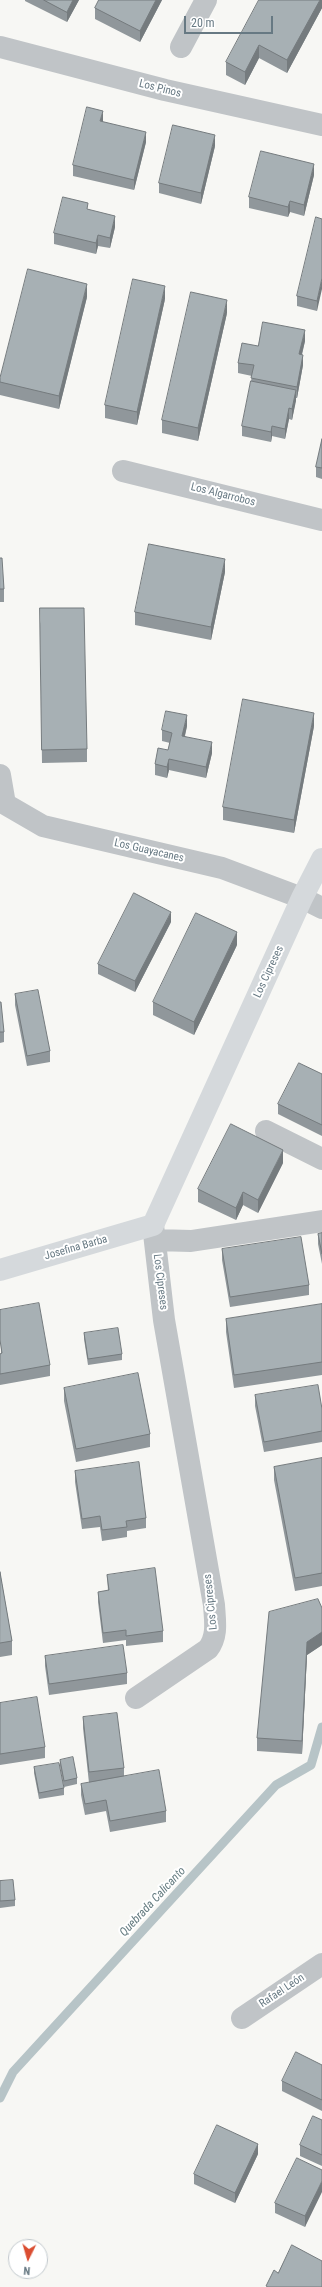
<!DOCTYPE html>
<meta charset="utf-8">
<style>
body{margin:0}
#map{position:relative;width:322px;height:2287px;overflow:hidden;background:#f7f7f4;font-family:"Roboto Condensed",sans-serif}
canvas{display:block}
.north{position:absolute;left:8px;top:2239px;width:40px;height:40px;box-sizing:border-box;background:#fff;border:1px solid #c2c9cd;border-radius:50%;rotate:185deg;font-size:11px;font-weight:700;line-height:16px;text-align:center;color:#677983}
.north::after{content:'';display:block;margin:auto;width:14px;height:18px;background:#da4d31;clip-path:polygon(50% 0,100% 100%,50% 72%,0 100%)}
.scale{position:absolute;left:184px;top:16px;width:89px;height:18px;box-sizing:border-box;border:2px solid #677983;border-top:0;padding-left:5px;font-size:12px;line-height:14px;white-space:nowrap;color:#677983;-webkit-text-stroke:3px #fff;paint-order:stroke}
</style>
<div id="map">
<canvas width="322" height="2287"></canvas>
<div class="north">N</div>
<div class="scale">20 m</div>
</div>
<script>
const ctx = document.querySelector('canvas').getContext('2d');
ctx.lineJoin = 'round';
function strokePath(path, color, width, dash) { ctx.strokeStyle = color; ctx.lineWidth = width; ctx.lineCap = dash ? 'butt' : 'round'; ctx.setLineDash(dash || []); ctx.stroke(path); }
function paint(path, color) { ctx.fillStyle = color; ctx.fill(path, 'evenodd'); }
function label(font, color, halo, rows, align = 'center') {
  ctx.font = font + ' "Roboto Condensed",sans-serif'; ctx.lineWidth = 4; ctx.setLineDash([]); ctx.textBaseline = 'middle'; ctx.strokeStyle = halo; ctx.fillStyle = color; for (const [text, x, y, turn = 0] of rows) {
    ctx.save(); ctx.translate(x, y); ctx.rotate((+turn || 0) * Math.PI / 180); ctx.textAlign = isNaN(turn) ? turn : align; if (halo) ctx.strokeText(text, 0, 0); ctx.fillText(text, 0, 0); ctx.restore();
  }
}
const stream = new Path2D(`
 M0,2098L13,2072L276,1785L311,1765L322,1727`);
const street = new Path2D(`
 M0,47L165,90L322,125
 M181,47L206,0
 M123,471L322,520
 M0,775L5,804L43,826L222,868L302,898L322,908
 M266,1131L322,1159
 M155,1240L191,1241L322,1221
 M136,1698L208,1649C218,1636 215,1621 214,1605L164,1320L153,1225
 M242,2018L322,1964`);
const secondary = new Path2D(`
 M0,1270L153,1225L302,898L322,859`);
const wall = new Path2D(`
 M25,0H79L67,22L25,1Z
 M99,0H162L140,42L95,19V8Z
 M322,0V8L287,73L259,58L245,85L226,75V62Z
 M103,122L146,142L134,190L73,176V165Z
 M215,146L201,204L159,193V183Z
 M314,175L304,216L290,212L288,217L249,208V197Z
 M88,210L115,227L110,248L98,246L96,254L54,244V233Z
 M322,219L317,311L297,306V296Z
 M87,297L59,409L0,395V378Z
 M165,299L137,425L105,418V405Z
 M227,313L198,441L162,433V420Z
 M305,341L302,355L303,365L297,398H296L292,420L289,419L285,439L272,436L271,442L242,436V426L252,376L238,373V363L258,346Z
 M322,439V479L316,477V467Z
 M0,558L4,589V602H0Z
 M225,572L211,640L135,625V612Z
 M40,621L87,749V762L42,763Z
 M187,726L185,736L212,753L206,778L169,770L167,778L155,775V764L168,750L170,743L162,741V730Z
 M314,726L294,833L223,820V807Z
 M171,922L135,992L98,974V964Z
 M237,945L194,1035L153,1015V1002Z
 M15,994L50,1051V1062L27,1066L15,1005Z
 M0,1002L4,1032V1042L0,1043Z
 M322,1074V1136L278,1114V1104Z
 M283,1163L258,1213L243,1205L236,1220L198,1202V1189Z
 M322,1233V1264L318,1244V1234Z
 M222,1249L309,1285V1295L230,1307L222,1260Z
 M322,1304V1375L234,1388L226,1332V1319Z
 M0,1310L50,1365V1376L0,1385V1354L1,1353Z
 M84,1333L122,1354V1360L88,1365L84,1339Z
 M64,1388L150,1434V1447L76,1462L64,1401Z
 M255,1395L322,1409V1442L264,1452L255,1406Z
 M322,1458V1586L295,1591L274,1480V1467Z
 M75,1471L146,1518V1528L127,1531V1537L102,1541L100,1527L82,1529L75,1482Z
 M0,1572L12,1641V1655L0,1657Z
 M107,1575L163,1631V1642L126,1646V1640L103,1643L98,1602V1592L108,1591Z
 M322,1608V1645L307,1655L302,1754L257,1751V1738Z
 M45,1656L127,1673V1684L49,1695L45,1666Z
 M0,1703L45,1747V1758L0,1765Z
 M83,1717L124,1768V1776L166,1811V1822L110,1832L106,1811L85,1815L81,1795V1784L89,1783L83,1728Z
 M60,1760L77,1778V1784L64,1787L60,1766Z
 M34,1767L64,1788V1795L39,1799L34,1773Z
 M0,1881L15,1900V1906L0,1908Z
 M322,2065V2111L282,2091V2081Z
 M322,2120V2166L300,2156V2145Z
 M258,2154L235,2203L194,2184V2174Z
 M322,2170L305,2227L275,2213V2203Z`);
const shadedWall = new Path2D(`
 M73,0H79L67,22V12Z
 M156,0H162L140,42V31Z
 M320,0H322V8L287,73V60Z
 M259,45V58L245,85V72Z
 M103,111V122L100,121Z
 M146,132V142L134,190V180Z
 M215,135V146L201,204V193Z
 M314,164V175L304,216V205Z
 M290,201V212L288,217V207Z
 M115,216V227L110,248V238Z
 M98,235V246L96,254V243Z
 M322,278V289L317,311V301Z
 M87,284V297L59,409V396Z
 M165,286V299L137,425V412Z
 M227,300V313L198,441V428Z
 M305,330V341L299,365V354Z
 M303,355V365L297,398V387Z
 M296,390V401L292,420V409Z
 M289,408V419L285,439V429Z
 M272,426V436L271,442V432Z
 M225,559V572L211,640V627Z
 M314,713V726L294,833V820Z
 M187,715V726L182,747V736Z
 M212,742V753L206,778V767Z
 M169,759V770L167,778V767Z
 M171,912V922L135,992V981Z
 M237,932V945L194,1035V1022Z
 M283,1150V1163L258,1213V1200Z
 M243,1192V1205L236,1220V1208Z
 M322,1632V1645L307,1655L302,1754V1741L307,1642Z
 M258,2144V2154L235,2203V2193Z
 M322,2181V2192L305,2227V2216Z`);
const building = new Path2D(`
 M44,0H73L67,12Z
 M99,0H156L140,31L95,8Z
 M259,0H320L287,60L259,45L245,72L226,62Z
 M87,107L103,111L100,121L146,132L134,180L73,165Z
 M173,125L215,135L201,193L159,183Z
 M261,151L314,164L304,205L290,201L288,207L249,197Z
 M63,197L88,203L87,209L115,216L110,238L98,235L96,243L54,233Z
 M316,217L322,219V278L317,301L297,296Z
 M28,269L87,284L59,396L0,382V378Z
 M133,279L165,286L137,412L105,405Z
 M191,292L227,300L198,428L162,420Z
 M263,322L305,330L299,354L303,355L297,387L251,378L254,365L238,363L242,343L258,346Z
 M251,381L296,390L292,409L289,408L285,429L272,426L271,432L242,426Z
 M322,439V468L316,467Z
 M149,544L225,559L211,627L135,612Z
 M0,558H2L4,589H0Z
 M40,608H84L87,749L42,750Z
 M243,699L314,713L294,820L223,807Z
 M166,711L187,715L182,736L212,742L206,767L169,759L167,767L155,764L158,748L168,750L172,733L162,730Z
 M134,893L171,912L135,981L98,964Z
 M196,913L237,932L194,1022L153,1002Z
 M38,990L50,1051L27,1056L15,994Z
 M0,1002H1L4,1032H0Z
 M299,1063L322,1074V1125L278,1104Z
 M231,1124L283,1150L258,1200L243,1192L236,1208L198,1189Z
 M322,1233V1254L318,1234Z
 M301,1237L309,1285L230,1297L222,1249Z
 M39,1303L50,1365L0,1374V1354L2,1353L0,1340V1310Z
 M322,1304V1362L234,1375L226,1319Z
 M118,1328L122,1354L88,1359L84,1333Z
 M138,1373L150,1434L76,1449L64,1388Z
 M318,1385L322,1409V1431L264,1442L255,1395Z
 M322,1458V1573L295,1578L274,1467Z
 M139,1462L146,1518L126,1521L127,1527L102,1530L100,1516L82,1519L75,1471Z
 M155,1568L163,1631L126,1636V1630L103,1633L98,1592L109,1590L107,1575Z
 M0,1572L12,1641L0,1643Z
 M318,1599L322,1608V1632L307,1642L302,1741L257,1738L269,1612Z
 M123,1645L127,1673L49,1684L45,1656Z
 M37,1697L45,1747L0,1754V1703Z
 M117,1713L124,1768L89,1772L83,1717Z
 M73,1757L77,1778L64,1781L60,1760Z
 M59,1763L64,1788L39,1793L34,1767Z
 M159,1770L166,1811L110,1821L106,1800L85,1804L81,1784Z
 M13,1880L15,1900L0,1901V1881Z
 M296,2052L322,2065V2100L282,2081Z
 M313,2116L322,2120V2155L300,2145Z
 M217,2125L258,2144L235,2193L194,2174Z
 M297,2158L322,2170V2181L305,2216L275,2203Z
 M292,2245L322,2261V2287H268L266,2286L274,2270L278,2273Z`);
const streetNames = [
 ["Los Pinos",160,89,14],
 ["Los Algarrobos",223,495,14],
 ["Los Guayacanes",149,851,13],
 ["Los Cipreses",269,972,-65],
 ["Josefina Barba",76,1248,-16],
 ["Los Cipreses",160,1282,83],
 ["Los Cipreses",211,1602,-96],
 ["Rafael León",282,1991,-34]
];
const waterNames = [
 ["Quebrada Calicanto",153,1902,-47]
];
strokePath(stream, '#b7c4c7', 9);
strokePath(street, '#c0c4c7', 22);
strokePath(secondary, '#d5d9dc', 22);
paint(wall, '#90979b');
paint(shadedWall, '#757b7e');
paint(building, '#a7b0b4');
strokePath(building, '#757b7e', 1);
label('11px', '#677983', '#fff', streetNames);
label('italic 12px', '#637a7f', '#fff', waterNames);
</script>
